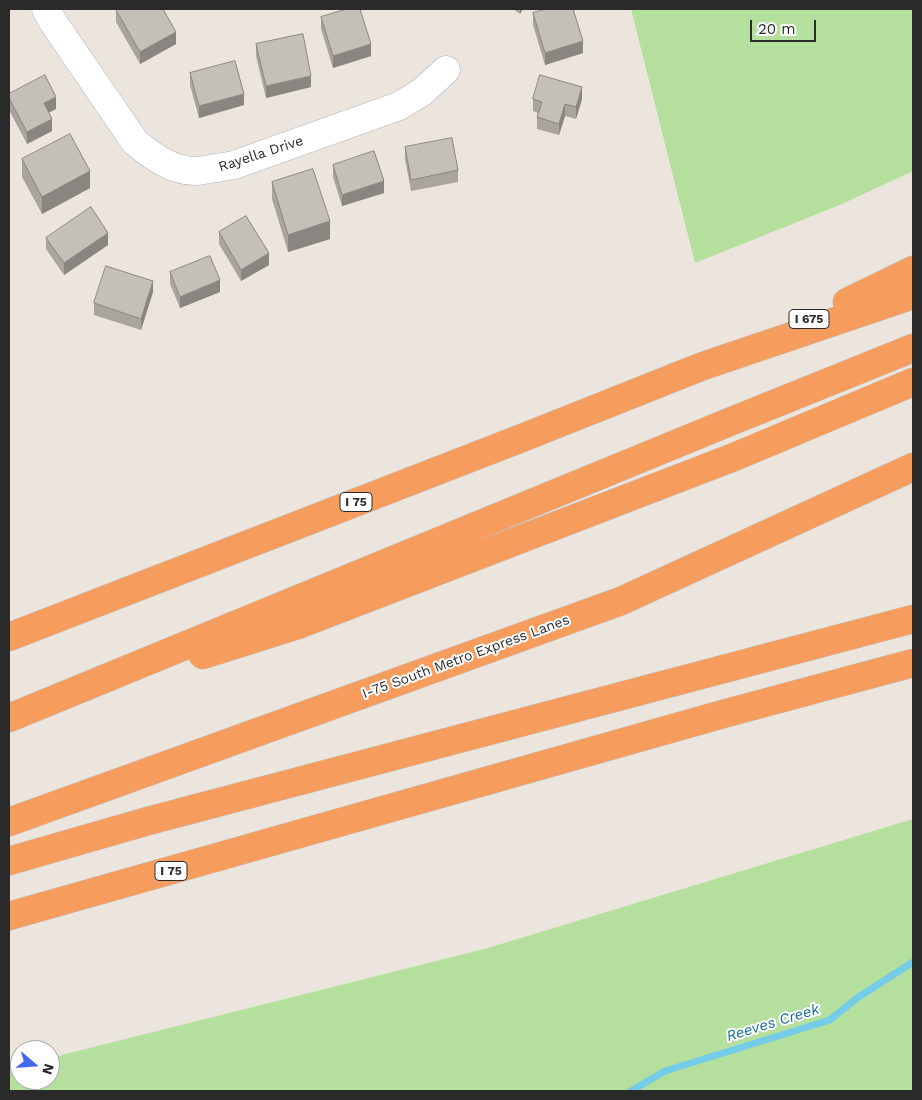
<!DOCTYPE html>
<style>
body{margin:0}
#map{position:relative;width:922px;height:1100px;overflow:hidden;background:#ebe5dd;font-family:"Work Sans",sans-serif}
canvas{display:block}
.frame{position:absolute;inset:0;border:10px solid #2a2a2a;pointer-events:none}
.north{position:absolute;left:10px;top:1040px;width:50px;height:50px;box-sizing:border-box;background:#fff;border:1px solid #aaa;border-radius:50%;rotate:108deg;font-size:14px;font-weight:700;line-height:20px;text-align:center;color:#2a2a2a}
.north::after{content:'';display:block;margin:auto;width:18px;height:22px;background:#4468f0;clip-path:polygon(50% 0,100% 100%,50% 72%,0 100%)}
.scale{position:absolute;left:750px;top:20px;width:66px;height:22px;box-sizing:border-box;border:2px solid #2a2a2a;border-top:0;padding-left:6px;font-size:15px;line-height:18px;white-space:nowrap;color:#2a2a2a;-webkit-text-stroke:4px #fff;paint-order:stroke}
</style>
<div id="map">
<canvas width="922" height="1100"></canvas>
<div class="frame"></div>
<div class="north">N</div>
<div class="scale">20 m</div>
</div>
<script>
const ctx = document.querySelector('canvas').getContext('2d');
ctx.lineJoin = 'round';
function paint(path, color) { ctx.fillStyle = color; ctx.fill(path, 'evenodd'); }
function strokePath(path, color, width, dash) { ctx.strokeStyle = color; ctx.lineWidth = width; ctx.lineCap = dash ? 'butt' : 'round'; ctx.setLineDash(dash || []); ctx.stroke(path); }
function label(font, color, halo, rows, align = 'center') {
  ctx.font = font + ' "Work Sans",sans-serif'; ctx.lineWidth = 4; ctx.setLineDash([]); ctx.textBaseline = 'middle'; ctx.strokeStyle = halo; ctx.fillStyle = color; for (const [text, x, y, turn = 0] of rows) {
    ctx.save(); ctx.translate(x, y); ctx.rotate((+turn || 0) * Math.PI / 180); ctx.textAlign = isNaN(turn) ? turn : align; if (halo) ctx.strokeText(text, 0, 0); ctx.fillText(text, 0, 0); ctx.restore();
  }
}
const green = new Path2D(`
 M631,9H913V171L842,204L695,263Z
 M913,819V1091H9V1068L20,1065V1080H50V1058L488,948Z`);
const stream = new Path2D(`
 M631,1091L665,1071L830,1020L857,998L913,962`);
const minor = new Path2D(`
 M46,9L53,22L135,142C152,156 172,171 195,171C208,170 221,167 234,165L399,106L422,92L446,70`);
const highway = new Path2D(`
 M847,302L913,270
 M9,637L522,438L703,366L913,295
 M203,655L298,625L734,457L913,382
 M9,718L727,423L913,348
 M9,822L621,601L913,467
 M9,861L148,821L913,619
 M9,916L723,714L913,663`);
const wall = new Path2D(`
 M513,9H523L520,14Z
 M116,10L176,44L140,64L116,22Z
 M533,13L583,53L545,65L533,25Z
 M321,17L371,56L333,68L321,29Z
 M256,44L311,87L266,98L256,56Z
 M190,73L244,105L199,118L190,85Z
 M9,98L56,109L49,112L52,131L27,144L9,110Z
 M533,99H582L576,119L565,116L559,135L537,129V117L538,113L533,111Z
 M405,147L458,170V182L411,191L405,159Z
 M22,159L90,188L42,214L22,177Z
 M333,165L384,193L342,206L333,177Z
 M272,182L330,239L288,252L272,199Z
 M219,232L269,265L241,281L219,244Z
 M46,238L108,245L64,275L46,249Z
 M170,272L220,292L180,308L170,284Z
 M153,292L141,330L94,315V303Z`);
const shadedWall = new Path2D(`
 M520,9H523L520,14Z
 M176,32V44L140,64V52Z
 M583,41V53L545,65V53Z
 M371,44V56L333,68V56Z
 M311,76V87L266,98V86Z
 M582,87V99L576,119V107Z
 M244,94V105L199,118V106Z
 M56,97V109L44,115V103Z
 M565,104V116L559,135V124Z
 M52,119V131L27,144V132Z
 M90,171V188L42,214V197Z
 M384,181V193L342,206V195Z
 M330,221V239L288,252V235Z
 M108,233V245L64,275V263Z
 M269,253V265L241,281V270Z
 M220,280V292L180,308V297Z
 M153,281V292L141,330V319Z`);
const building = new Path2D(`
 M118,9H163L176,32L140,52L116,10Z
 M347,9H360L371,44L333,56L321,17Z
 M546,9H573L583,41L545,53L533,13Z
 M303,34L311,76L266,86L256,44Z
 M235,61L244,94L199,106L190,73Z
 M45,75L56,97L44,103L52,119L27,132L9,98V94Z
 M540,75L582,87L576,107L565,104L559,124L537,117L542,102L533,99Z
 M70,134L90,171L42,197L22,159Z
 M452,138L458,170L411,180L405,147Z
 M374,151L384,181L342,195L333,165Z
 M313,169L330,221L288,235L272,182Z
 M91,207L108,233L64,263L46,238Z
 M246,216L269,253L241,270L219,232Z
 M210,256L220,280L180,297L170,272Z
 M106,266L153,281L141,319L94,303Z`);
const shields = [
 [809,319,40],
 [356,502,32],
 [171,871,32]
];
const shieldNames = [
 ["I 675",809,319],
 ["I 75",356,502],
 ["I 75",171,871]
];
const streetNames = [
 ["Rayella Drive",261,154,-18],
 ["I-75 South Metro Express Lanes",466,657,-20]
];
const waterNames = [
 ["Reeves Creek",773,1023,-17]
];
paint(green, '#b4df9c');
strokePath(stream, '#75cce8', 7);
strokePath(minor, '#b0b3bd', 29);
strokePath(highway, '#c3c3c3', 29);
strokePath(minor, '#fff', 28);
strokePath(highway, '#f69c5d', 28);
paint(wall, '#a9a49e');
paint(shadedWall, '#898681');
paint(building, '#c4bfb8');
strokePath(building, '#898681', 1);
for (const [x, y, w] of shields) { const box = new Path2D(); box.roundRect(x - w / 2, y - 9.5, w, 19, 4); ctx.fillStyle = '#fff'; ctx.fill(box); strokePath(box, '#2a2a2a', 1); }
label('bold 12px', '#2a2a2a', null, shieldNames);
label('14px', '#2a2a2a', '#fff', streetNames);
label('italic 15px', '#146b94', '#fff', waterNames);
</script>
